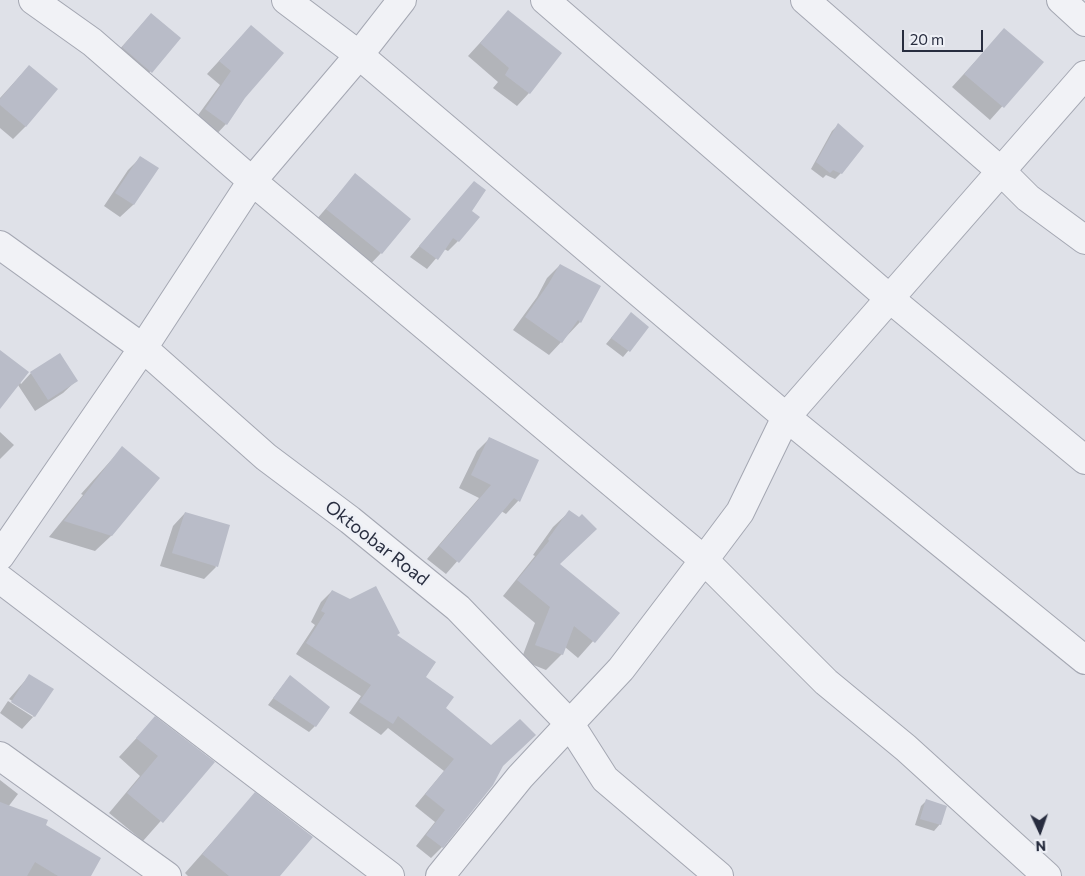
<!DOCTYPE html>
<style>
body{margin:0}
#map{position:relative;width:1085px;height:876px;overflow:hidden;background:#dfe1e8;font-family:Commissioner,sans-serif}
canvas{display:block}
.north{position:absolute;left:1015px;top:806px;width:50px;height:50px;-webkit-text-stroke:4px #eef0f6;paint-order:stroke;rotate:177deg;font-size:14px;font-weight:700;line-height:20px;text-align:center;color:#282d3f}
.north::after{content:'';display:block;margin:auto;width:18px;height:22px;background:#282d3f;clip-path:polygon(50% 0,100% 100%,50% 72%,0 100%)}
.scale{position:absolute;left:902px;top:30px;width:81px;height:22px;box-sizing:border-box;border:2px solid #282d3f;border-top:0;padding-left:6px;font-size:15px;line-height:18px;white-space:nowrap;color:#282d3f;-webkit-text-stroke:4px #eef0f6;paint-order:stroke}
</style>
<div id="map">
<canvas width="1085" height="876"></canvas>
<div class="north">N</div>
<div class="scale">20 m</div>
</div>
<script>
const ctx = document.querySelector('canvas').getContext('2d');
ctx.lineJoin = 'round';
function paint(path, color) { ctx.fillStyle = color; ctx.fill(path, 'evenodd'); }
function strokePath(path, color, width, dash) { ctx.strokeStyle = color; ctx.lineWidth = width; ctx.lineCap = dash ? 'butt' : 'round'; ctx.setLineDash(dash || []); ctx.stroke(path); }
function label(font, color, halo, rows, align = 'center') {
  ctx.font = font + ' Commissioner,sans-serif'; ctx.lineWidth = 5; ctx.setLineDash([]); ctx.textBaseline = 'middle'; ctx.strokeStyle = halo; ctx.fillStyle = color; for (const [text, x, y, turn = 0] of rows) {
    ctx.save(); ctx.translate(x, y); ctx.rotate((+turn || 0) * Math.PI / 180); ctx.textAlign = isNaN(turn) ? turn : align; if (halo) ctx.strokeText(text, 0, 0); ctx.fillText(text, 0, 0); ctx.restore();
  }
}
const shadow = new Path2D(`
 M508,12L529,93L517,106L493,88L498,82L468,56Z
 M151,14L180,38L138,85L110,60Z
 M251,26L244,98L226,124L214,137L193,122L220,85L207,74Z
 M1004,30L1042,62L990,120L952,87Z
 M29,66L26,126L13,139L0,128V98Z
 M838,125L841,173L835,179L826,175L823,178L811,169L832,131Z
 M141,157L157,169L133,205L120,217L104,206L128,170Z
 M355,175L381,253L363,272L309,228Z
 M474,182L470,211L478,217L458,241L448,251L444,249L427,269L410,257Z
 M560,265L580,322L549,355L513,330L537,297L547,278Z
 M631,314L648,327L623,357L606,344Z
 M0,351L21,384L31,373L76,381L63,393L35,411L18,385L0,406Z
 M0,432L14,445L0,459Z
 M490,438L538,461L518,501L506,514L501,511L446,574L427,559L479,498L459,488L477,451Z
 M122,448L112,535L95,551L49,537L83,495L81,494Z
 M569,512L559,564L618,613L578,658L565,647L562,654L546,670L521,660L535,623L503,596L535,556L533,555L553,527Z
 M185,513L216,567L204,579L160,566L173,526Z
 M332,591L396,636L444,708L501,766L442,847L431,858L416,846L435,822L415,806L444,771L388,728L381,735L349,713L361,696L296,654L315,625L311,622L321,602Z
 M30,675L34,716L22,729L0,713L8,701L33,717V714L9,699Z
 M290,676L315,726L309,732L268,705Z
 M155,718L213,762L143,841L109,813L140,776L119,757Z
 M0,780L18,794L8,807L44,826L89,876H0Z
 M255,794L278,876H188L185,873Z
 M927,800L940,824L934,831L915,825L921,806Z`);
const building = new Path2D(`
 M508,10L562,53L530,94L505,75L509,68L480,43Z
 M151,13L181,38L152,73L122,47Z
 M251,25L284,53L245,98L227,125L205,109L231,71L219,61Z
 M1004,28L1044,62L1004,108L964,74Z
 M29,65L58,89L26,127L0,105V99Z
 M838,123L864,146L842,174L833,170L830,173L816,162Z
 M140,156L159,168L134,205L115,193Z
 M355,173L411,219L382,254L326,209Z
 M474,181L486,190L472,211L480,217L459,242L453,238L438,260L419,246Z
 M560,264L601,286L581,323L578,320L562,343L525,317L549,283Z
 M631,312L649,327L630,352L611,338Z
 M0,350L29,372L0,409Z
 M60,353L78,381L48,400L30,372Z
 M489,437L539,460L520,502L514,498L459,563L439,546L491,485L471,475Z
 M122,446L160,478L112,536L64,521Z
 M569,510L579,517L582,514L597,529L560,564L620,613L595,643L574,626L563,655L535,645L550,607L517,580L549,541L548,539Z
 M185,512L230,525L218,567L172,553Z
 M376,586L400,633L397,635L436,662L426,677L454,697L446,708L491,745L520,719L536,735L503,766L493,785L443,848L426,835L445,810L425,794L454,759L398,716L393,724L359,702L371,685L306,643L325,613L321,611L332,590L350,599Z
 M29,674L54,689L35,717L11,702Z
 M290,675L330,707L316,727L273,698Z
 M155,716L215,762L163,823L127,793L158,756L136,738Z
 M255,792L313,837L280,876H229L202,854Z
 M926,799L947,806L941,825L920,819Z
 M0,802L48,820L46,825L101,858L91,876H58L35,862L27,876H0Z`);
const minor = new Path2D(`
 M33,0L92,42L252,181L704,560L826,682L906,748L1047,876
 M286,0L359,55L786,417L1085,660
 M545,0L889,298L1085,460
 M805,0L1002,172L1028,198L1085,240
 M1061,0L1085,22
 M0,245L143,348L266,457L350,520L458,608L570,724L605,779L719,876
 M0,556L143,348L252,181L359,55L402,0
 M0,579L390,876
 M0,756L167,876
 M440,876L520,777L621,669L704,560L740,512L786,417L1085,75`);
const streetNames = [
 ["Oktoobar Road",377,543,38]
];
paint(shadow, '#0003');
paint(building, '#b9bcc8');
strokePath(minor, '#a4a7b2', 30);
strokePath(minor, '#f1f2f6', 28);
label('18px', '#282d3f', '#eef0f6', streetNames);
</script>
